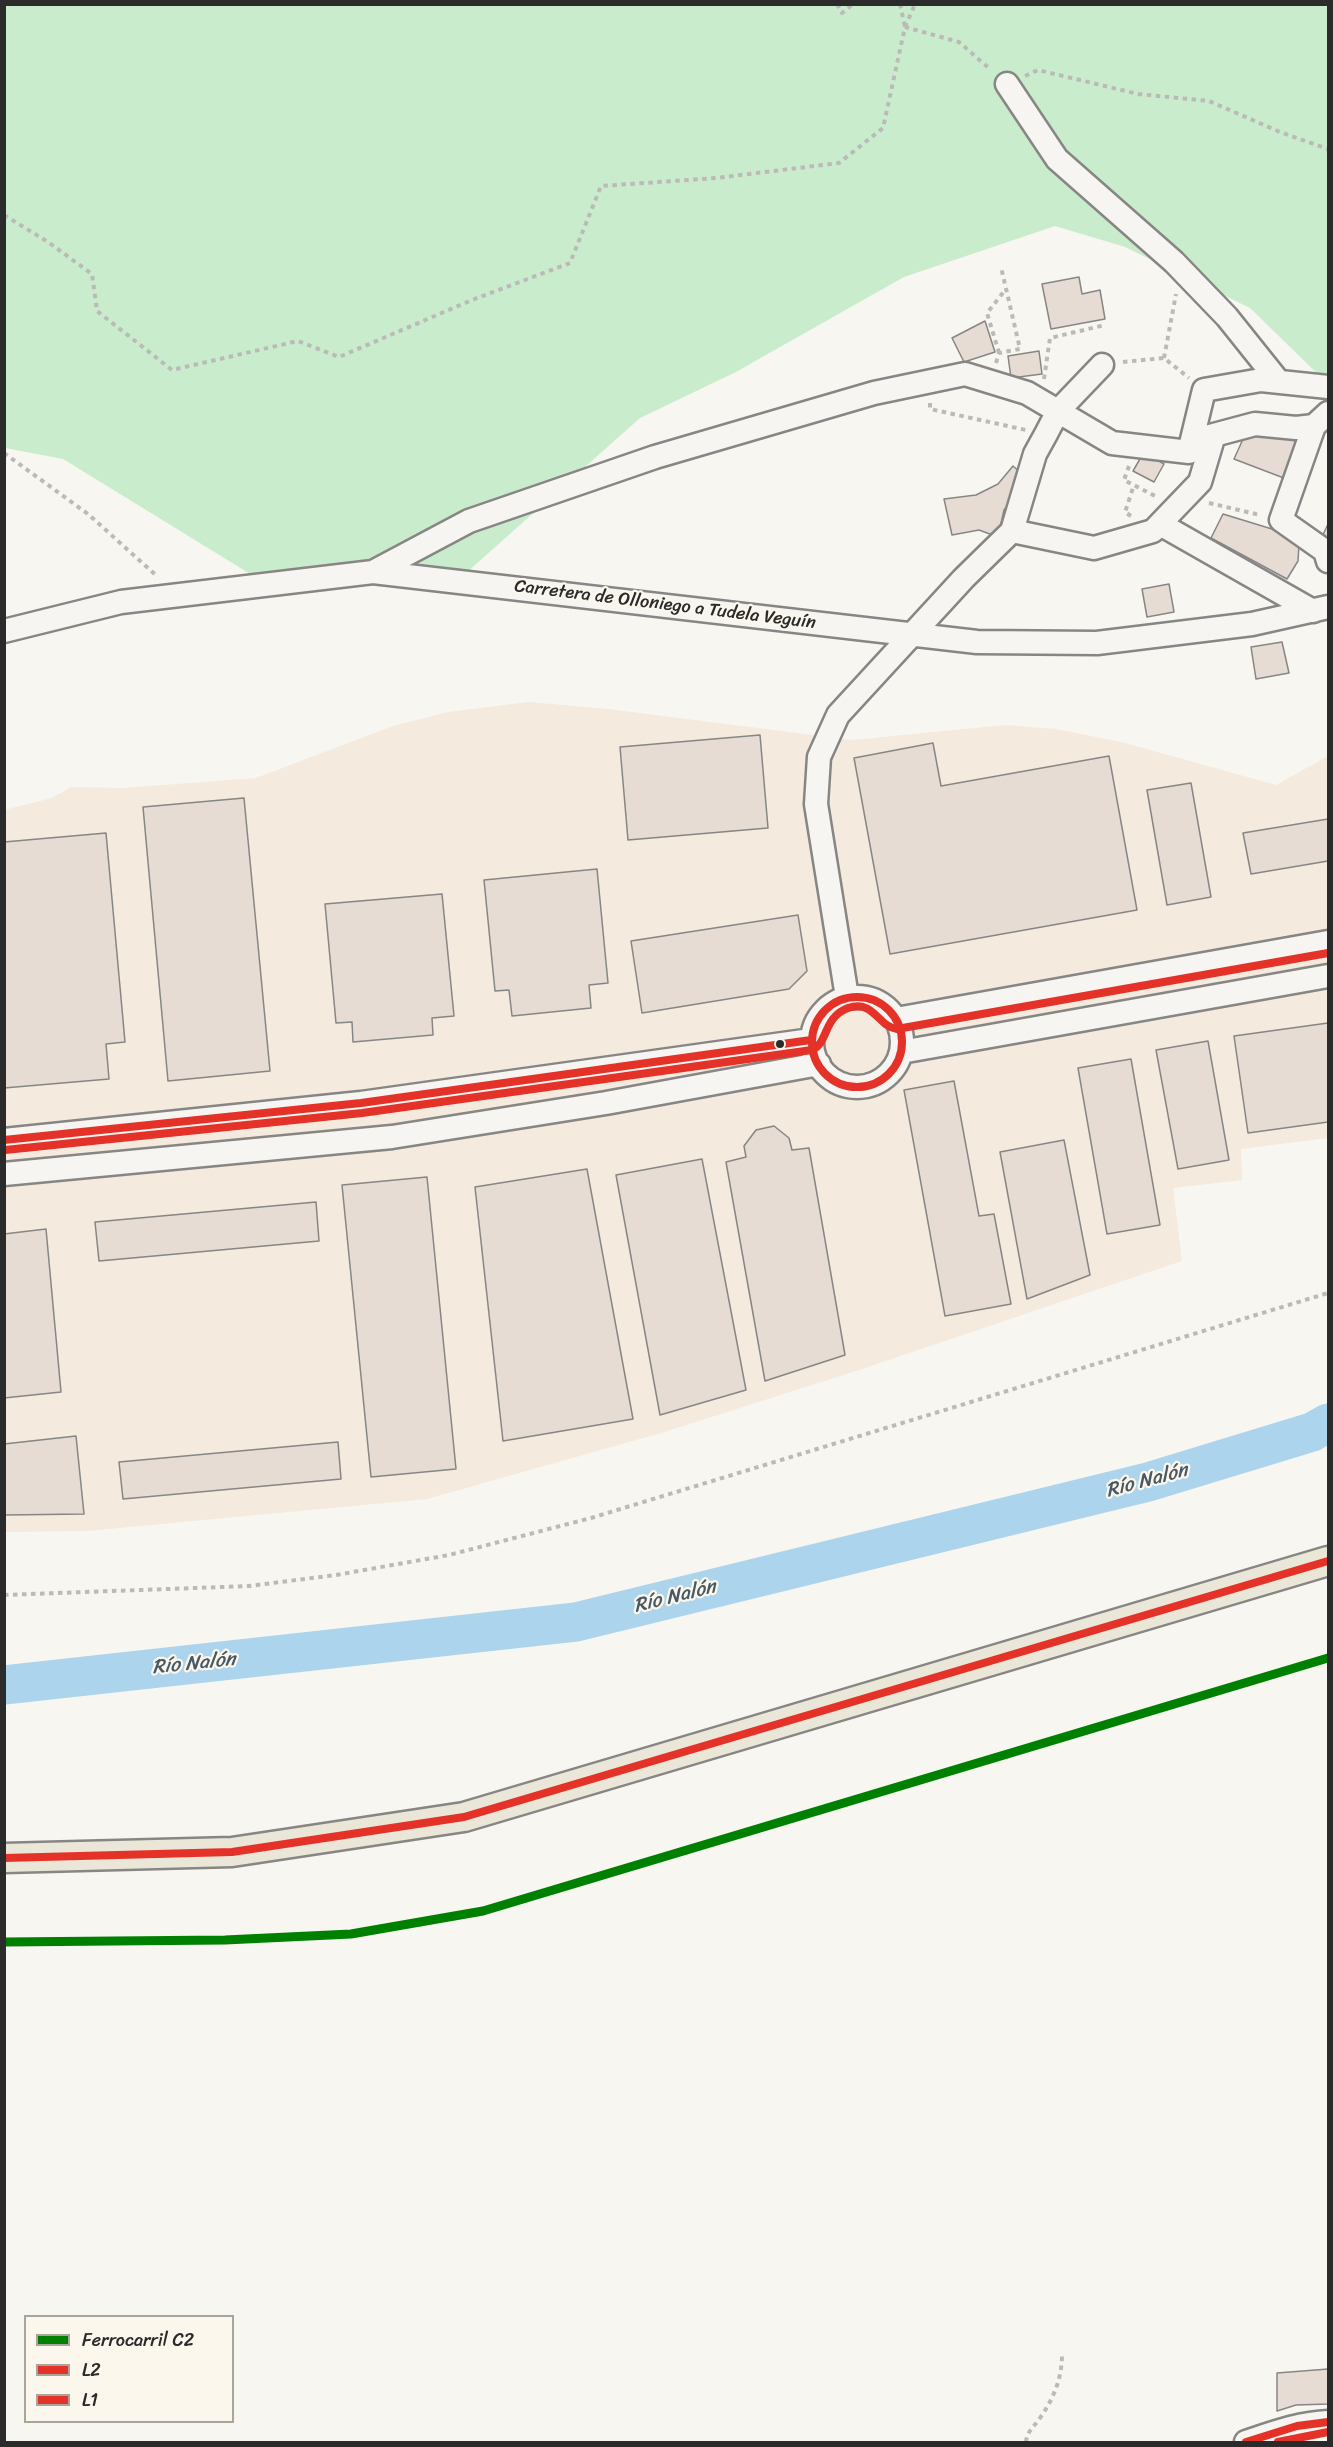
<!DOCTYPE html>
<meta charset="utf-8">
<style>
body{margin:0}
#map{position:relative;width:1333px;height:2447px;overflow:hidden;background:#f8f6f0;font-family:Sriracha,sans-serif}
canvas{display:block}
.frame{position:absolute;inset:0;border:6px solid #2b2b2b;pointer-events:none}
.legend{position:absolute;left:24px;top:2315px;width:210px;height:108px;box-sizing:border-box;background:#fbf7ec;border:2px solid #a8a59f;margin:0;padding:8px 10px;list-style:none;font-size:18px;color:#2b2b2b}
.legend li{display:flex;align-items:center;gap:12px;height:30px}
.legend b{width:30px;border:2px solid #a8a59f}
</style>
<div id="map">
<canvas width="1333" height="2447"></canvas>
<div class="frame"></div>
<ul class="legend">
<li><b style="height:8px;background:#008000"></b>Ferrocarril C2</li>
<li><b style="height:8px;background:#e43229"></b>L2</li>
<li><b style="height:8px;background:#e43229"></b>L1</li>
</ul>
</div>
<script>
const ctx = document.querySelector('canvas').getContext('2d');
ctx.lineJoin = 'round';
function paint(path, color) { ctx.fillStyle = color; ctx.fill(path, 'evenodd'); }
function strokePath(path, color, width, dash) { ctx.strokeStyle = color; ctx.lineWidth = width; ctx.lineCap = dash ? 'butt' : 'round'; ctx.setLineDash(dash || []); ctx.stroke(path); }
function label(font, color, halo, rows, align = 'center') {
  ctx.font = font + ' Sriracha,sans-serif'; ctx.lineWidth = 4.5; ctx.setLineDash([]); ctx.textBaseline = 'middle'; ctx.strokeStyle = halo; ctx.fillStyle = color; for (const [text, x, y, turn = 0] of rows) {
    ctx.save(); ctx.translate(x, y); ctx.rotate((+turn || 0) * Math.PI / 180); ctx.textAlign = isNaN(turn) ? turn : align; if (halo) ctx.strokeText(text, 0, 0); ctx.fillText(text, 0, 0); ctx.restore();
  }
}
const built = new Path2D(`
 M529,702L608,709L852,740L1005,725L1056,729L1121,742L1276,785L1328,756V1138L1241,1149L1242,1180L1173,1188L1182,1261L859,1370L661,1433L427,1499L87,1531L5,1532L4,810L52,798L71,787L122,788L256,778L393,726L448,712Z`);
const green = new Path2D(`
 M4,5H1328V384L1250,308L1125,247L1055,226L904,277L734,373L640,418L447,590L260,580L63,459L5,448Z`);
const river = new Path2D(`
 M4,1685L576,1622L1148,1482L1312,1432L1328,1423`);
const building = new Path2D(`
 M1079,277L1082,294L1100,290L1105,319L1051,329L1042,284Z
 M985,321L995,352L964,362L952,338Z
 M1039,351L1042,374L1011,378L1008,356Z
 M1248,428L1304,439L1289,480L1234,459Z
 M1144,452L1164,464L1154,482L1133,471Z
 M1013,466L1021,473L1012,500L1004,510L998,537L979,530L952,535L944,499L976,495L998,484Z
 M1223,514L1272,529L1299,544L1298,561L1287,579L1211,538Z
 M1328,524V541L1322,537Z
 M1169,584L1174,612L1147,617L1142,589Z
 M1282,642L1289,673L1256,679L1251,647Z
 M760,735L768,828L628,840L620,747Z
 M933,743L941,786L1109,756L1137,910L890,954L854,758Z
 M1191,783L1211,897L1167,905L1147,790Z
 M244,798L270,1071L168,1081L143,807Z
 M1328,819V861L1251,874L1243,833Z
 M106,833L125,1042L106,1044L109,1079L4,1088V842Z
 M597,869L608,983L589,985L591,1008L512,1016L509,990L495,991L484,880Z
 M442,894L454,1016L432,1018L433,1035L353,1042L352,1022L336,1023L325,904Z
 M798,915L807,971L789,989L642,1013L631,941Z
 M1328,1023V1122L1248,1133L1234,1036Z
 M1208,1041L1229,1160L1178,1169L1156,1050Z
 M1131,1059L1160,1225L1107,1234L1078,1068Z
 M954,1081L979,1216L994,1214L1011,1304L945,1316L904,1090Z
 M774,1126L789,1138L792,1150L809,1148L845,1355L765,1381L726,1162L746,1157L744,1146L756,1130Z
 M1064,1140L1090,1275L1027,1299L1000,1152Z
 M702,1159L746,1390L660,1415L616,1175Z
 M587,1169L633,1419L503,1441L475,1187Z
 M427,1177L456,1469L371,1477L342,1185Z
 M316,1202L319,1241L99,1261L95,1222Z
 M46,1229L61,1392L4,1398V1234Z
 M76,1436L84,1514L4,1515V1444Z
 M338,1442L341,1479L123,1499L119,1462Z
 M1328,2369V2404L1296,2405L1277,2411V2373Z`);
const path = new Path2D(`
 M837,4L842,13L853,4
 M900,4L905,27
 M905,27L915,4
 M1025,76L1038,70L1138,94L1209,101L1280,132L1328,149
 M4,215L48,242L92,274L97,311L172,370L298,341L339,357L472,300L570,263L601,186L716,178L839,163L883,128L905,27L959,42L991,70
 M999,353L987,313L1006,289
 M1164,358L1176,294
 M1123,362L1164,358L1189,378
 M996,363L999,353L1020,349L1001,267
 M1044,379L1050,338L1105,325
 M930,403V409L1026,430
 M4,453L88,514L158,577
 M1129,466L1124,480L1155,496
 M1209,503L1260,515
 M1131,516L1125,512L1134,485
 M4,1595L249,1586L336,1575L449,1555L591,1518L1328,1293
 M1026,2442C1027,2431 1034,2427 1040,2418C1054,2398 1062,2378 1062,2354`);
const minor = new Path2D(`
 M1007,84L1057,159L1174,262L1227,317L1279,382
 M1328,413L1314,426L1281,520L1325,551L1328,561
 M1199,439L1255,424L1296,428L1314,426
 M1160,524L1313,611
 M1012,531L1094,548L1153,531L1200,482L1214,435
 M373,572L469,521L655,457L874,393L965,374L1027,393L1112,443L1189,452L1204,390L1261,380L1328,387
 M4,631L121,602L373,572L977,642L1097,643L1252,624L1328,607
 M812 1042a45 45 0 1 1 90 0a45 45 0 1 1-90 0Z
 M847,997L816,804L819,757L838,715L964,578L1012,531L1035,454L1046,434L1058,411L1102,365
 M896,1019L1328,942
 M901,1052L1328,976
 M4,1140L361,1103L811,1040
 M4,1174L392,1137L606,1103L819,1064
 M1246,2442C1273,2433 1300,2423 1328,2422`);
const major = new Path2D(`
 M4,1858L232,1852L464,1817L1328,1561`);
const bus1 = new Path2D(`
 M812 1042a45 45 0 1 1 90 0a45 45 0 1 1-90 0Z
 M4,1140L361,1103L811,1040
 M4,1858L232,1852L464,1817L1328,1561
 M1246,2442L1297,2426L1328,2422`);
const bus2 = new Path2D(`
 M5,1150L362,1113L812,1050C828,1044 823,1017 848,1008C874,999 878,1027 897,1029L1328,953
 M1278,2442L1328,2432`);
const rail1 = new Path2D(`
 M4,1942L225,1940L351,1934L483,1911L1328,1658`);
const markers = [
 [780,1044,5,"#2b2b2b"]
];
const streetNames = [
 ["Carretera de Olloniego a Tudela Veguín",665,605,7]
];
const waterNames = [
 ["Río Nalón",1147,1481,-15],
 ["Río Nalón",675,1597,-14],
 ["Río Nalón",194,1664,-6]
];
paint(built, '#f4eade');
paint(green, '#c9edcc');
strokePath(river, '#acd4ec', 39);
paint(building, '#e6dcd3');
strokePath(building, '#878684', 1.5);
strokePath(minor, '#878684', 27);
strokePath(major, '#878684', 33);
strokePath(path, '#bcbab8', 4, [4.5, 4.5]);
strokePath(minor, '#f6f5f1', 22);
strokePath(major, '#eae7d8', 28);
strokePath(bus1, '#e43229', 8);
strokePath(bus2, '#e43229', 8);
strokePath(rail1, '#008000', 9);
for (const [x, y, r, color] of markers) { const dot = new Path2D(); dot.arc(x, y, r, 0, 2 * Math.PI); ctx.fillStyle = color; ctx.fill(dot); strokePath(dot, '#fbf7ec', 2); }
label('18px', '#2b2b2b', '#fbf7ec', streetNames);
label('italic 20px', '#485964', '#fbf7ec', waterNames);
</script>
